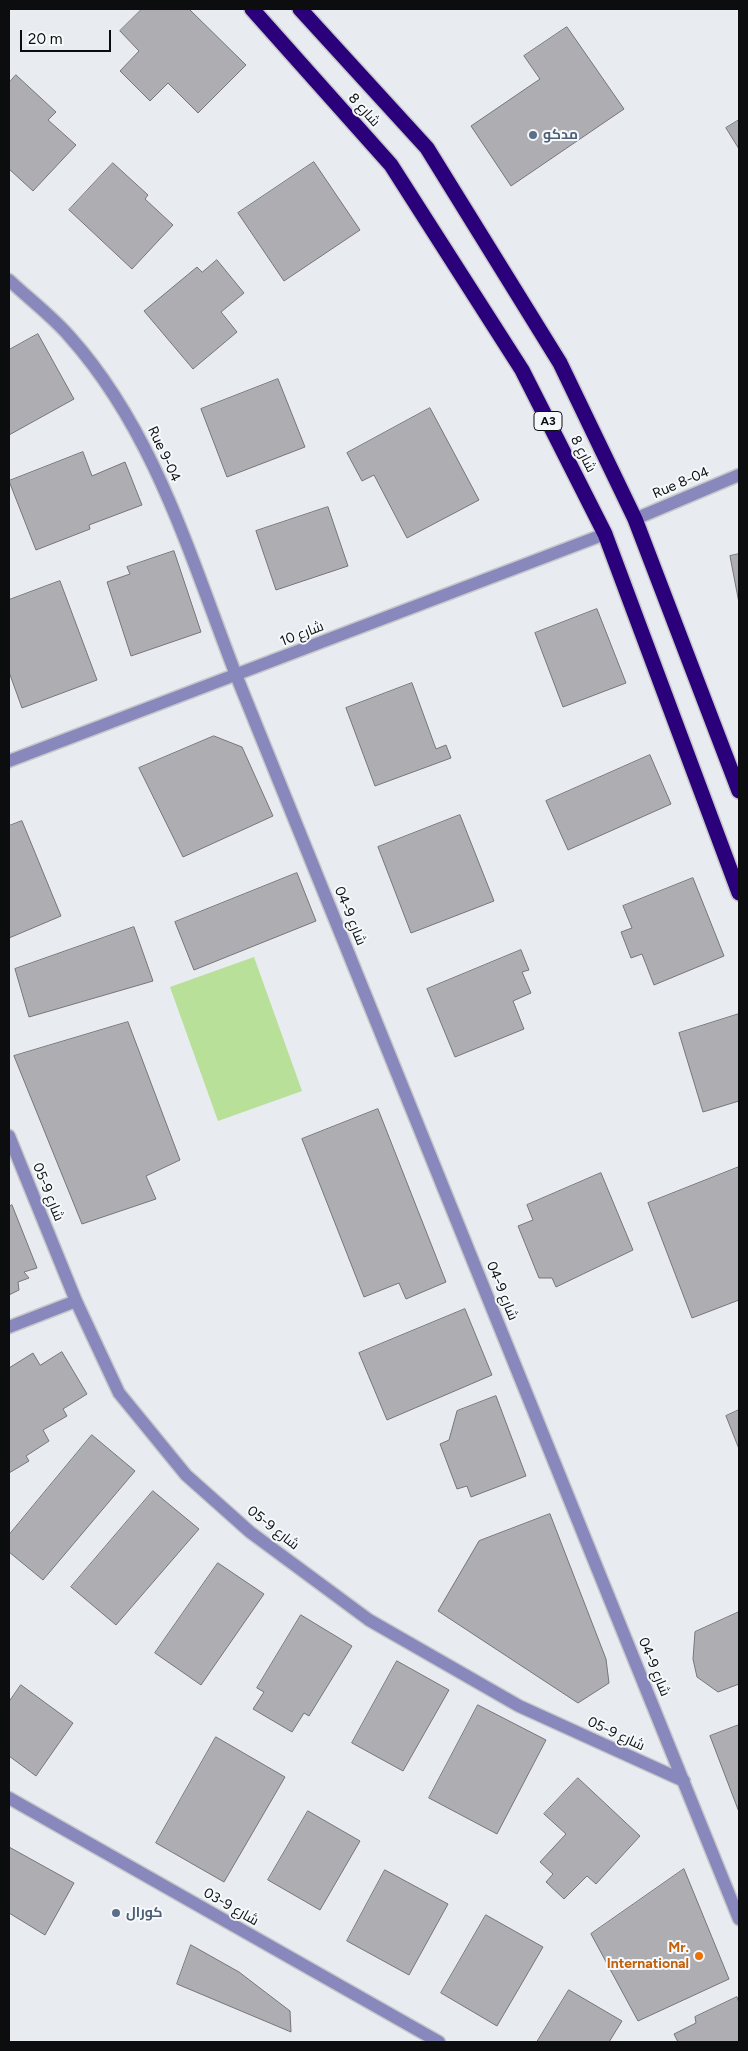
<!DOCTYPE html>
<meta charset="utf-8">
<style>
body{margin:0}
#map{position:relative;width:748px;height:2051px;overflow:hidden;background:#e8ebef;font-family:Figtree,sans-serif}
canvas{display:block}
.frame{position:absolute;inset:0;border:10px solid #0c0d0e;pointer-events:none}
.scale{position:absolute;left:20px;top:30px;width:91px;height:22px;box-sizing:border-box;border:2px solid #0c0d0e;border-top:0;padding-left:6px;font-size:15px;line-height:18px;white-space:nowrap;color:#0c0d0e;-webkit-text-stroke:4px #f6f9fc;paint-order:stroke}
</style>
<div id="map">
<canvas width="748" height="2051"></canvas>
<div class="frame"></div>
<div class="scale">20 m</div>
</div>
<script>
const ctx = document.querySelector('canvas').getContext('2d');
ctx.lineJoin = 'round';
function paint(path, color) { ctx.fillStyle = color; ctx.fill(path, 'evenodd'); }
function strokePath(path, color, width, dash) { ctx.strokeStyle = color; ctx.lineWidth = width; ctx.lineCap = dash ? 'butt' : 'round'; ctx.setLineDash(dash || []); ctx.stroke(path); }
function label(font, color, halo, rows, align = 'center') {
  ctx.font = font + ' Figtree,Cairo,sans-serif'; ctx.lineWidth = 4; ctx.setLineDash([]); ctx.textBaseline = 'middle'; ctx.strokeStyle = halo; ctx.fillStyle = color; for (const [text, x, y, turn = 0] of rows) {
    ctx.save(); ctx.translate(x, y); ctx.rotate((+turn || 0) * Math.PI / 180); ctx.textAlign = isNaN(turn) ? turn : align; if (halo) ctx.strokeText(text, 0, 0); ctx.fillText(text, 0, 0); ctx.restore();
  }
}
const green = new Path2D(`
 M254,957L302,1091L218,1121L170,987Z`);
const building = new Path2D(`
 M142,9H189L246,65L198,113L168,83L150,101L120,71L139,51L120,31Z
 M567,27L624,109L511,186L471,126L540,79L524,56Z
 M16,75L56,112L48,120L76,145L33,191L9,169V83Z
 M739,120V149L726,128Z
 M314,162L360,230L284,281L238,213Z
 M113,163L148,195L145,199L173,225L132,269L69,210Z
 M217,260L244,293L221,312L237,332L193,369L144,311L197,267L202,272Z
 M38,334L74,399L9,435V350Z
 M278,379L305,447L227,477L201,409Z
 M430,408L479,500L407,538L374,475L362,481L347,453Z
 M83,452L92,476L125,462L142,505L89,525L90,529L36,550L9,481Z
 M328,507L348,566L276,590L256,531Z
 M174,551L201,632L131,656L107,582L130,574L127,567Z
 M739,554V603L730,556Z
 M60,581L97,680L22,708L9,672V600Z
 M597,609L626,683L563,707L535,633Z
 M412,683L436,749L446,745L451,758L375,786L346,708Z
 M214,736L242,747L273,816L183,857L139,768Z
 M650,755L671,804L568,850L546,801Z
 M460,815L494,901L411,933L378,847Z
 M22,821L61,916L9,938V826Z
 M297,873L316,921L194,970L175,922Z
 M693,878L724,956L654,985L642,954L631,958L621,932L632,928L623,906Z
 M134,927L153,981L29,1017L15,969Z
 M521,950L529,970L522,972L531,993L513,1001L524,1029L455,1057L427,989Z
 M739,1014V1101L703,1112L679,1033Z
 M128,1022L180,1160L146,1176L156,1199L82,1224L14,1056Z
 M378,1109L446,1282L406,1299L399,1283L364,1297L302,1139Z
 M739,1167V1300L692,1318L648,1203Z
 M601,1173L633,1250L556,1287L552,1278H539L518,1226L533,1220L527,1205Z
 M12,1205L37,1268L24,1272L29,1278L18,1282L19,1290L9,1295V1207Z
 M465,1309L492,1375L387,1420L359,1353Z
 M62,1352L87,1394L63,1409L67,1416L43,1430L49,1441L26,1456L29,1461L9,1473V1368L33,1353L40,1365Z
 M496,1396L526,1476L471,1497L467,1486L457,1489L440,1444L449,1440L457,1411Z
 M739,1410V1449L726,1416Z
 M92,1435L135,1471L43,1580L9,1552V1535Z
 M153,1491L199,1529L116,1625L71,1587Z
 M550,1514L606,1659L609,1683L578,1703L438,1611L479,1541Z
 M218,1563L264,1594L201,1685L155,1653Z
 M739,1612V1684L718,1692L697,1677L693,1659L695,1632Z
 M301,1615L352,1646L309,1716L304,1713L292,1732L253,1709L264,1692L257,1688Z
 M397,1661L449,1690L403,1771L352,1743Z
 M21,1685L73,1723L36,1776L9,1756V1702Z
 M478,1705L546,1740L497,1834L429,1798Z
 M739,1725V1812L710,1736Z
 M216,1737L285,1777L224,1882L156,1843Z
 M578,1778L640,1836L596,1884L587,1876L564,1899L546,1882L553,1874L540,1862L566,1834L544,1814Z
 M308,1811L360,1841L320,1910L268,1880Z
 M9,1847L74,1883L45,1935L9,1913Z
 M684,1869L729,1979L638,2021L591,1934Z
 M385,1870L448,1904L409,1975L347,1941Z
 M486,1915L543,1947L497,2026L441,1993Z
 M191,1945L239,1972L290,2011L291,2032L177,1984Z
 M569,1990L622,2021L609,2042H537Z
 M737,1997L739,2003V2042H678L674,2034L696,2023L695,2017Z`);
const minor = new Path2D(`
 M9,280C29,299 52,316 70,337C155,432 191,559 236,675L739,1919
 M635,519L739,475
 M9,761L605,534
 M9,1136L76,1301L119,1393L186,1475L250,1532L369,1620L519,1706L684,1781
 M9,1327L76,1301
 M9,1798L439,2042`);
const highway = new Path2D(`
 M252,9L391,165L522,370L605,534L739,893
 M300,9L427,148L560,363L635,519L739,791`);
const markers = [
 [533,135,5,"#5c6f8a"],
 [116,1913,5,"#5c6f8a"],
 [699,1956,5,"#e8710a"]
];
const shields = [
 [548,421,28]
];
const shieldNames = [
 ["A3",548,421]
];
const streetNames = [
 ["شارع 8",364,110,48],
 ["Rue 9-04",164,454,65],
 ["شارع 8",583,454,63],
 ["Rue 8-04",681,483,-23],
 ["شارع 10",302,634,-21],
 ["شارع 9-04",350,916,68],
 ["شارع 9-05",48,1192,68],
 ["شارع 9-04",502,1291,68],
 ["شارع 9-05",273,1528,38],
 ["شارع 9-04",654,1667,68],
 ["شارع 9-05",616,1734,25],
 ["شارع 9-03",231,1907,30]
];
const serviceNames = [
 ["مدكو",543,135],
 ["كورال",126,1913]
];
const foodNames = [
 ["Mr.",689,1948],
 ["International",689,1964]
];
paint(green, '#b8e099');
paint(building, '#aeaeb2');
strokePath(building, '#76767a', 1);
strokePath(minor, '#c5c7cb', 15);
strokePath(highway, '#c5c7cb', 18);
strokePath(minor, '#8988bc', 12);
strokePath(highway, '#2b007b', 15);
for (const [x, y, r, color] of markers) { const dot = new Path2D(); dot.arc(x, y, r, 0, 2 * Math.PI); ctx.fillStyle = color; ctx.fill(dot); strokePath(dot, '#f6f9fc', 2); }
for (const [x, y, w] of shields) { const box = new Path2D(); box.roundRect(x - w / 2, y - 9.5, w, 19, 4); ctx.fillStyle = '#f6f9fc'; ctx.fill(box); strokePath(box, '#0c0d0e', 1); }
label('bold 12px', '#0c0d0e', null, shieldNames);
label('14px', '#0c0d0e', '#f6f9fc', streetNames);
label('bold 14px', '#4e5e75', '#f6f9fc', serviceNames, 'left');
label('bold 14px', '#c56008', '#f6f9fc', foodNames, 'right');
</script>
